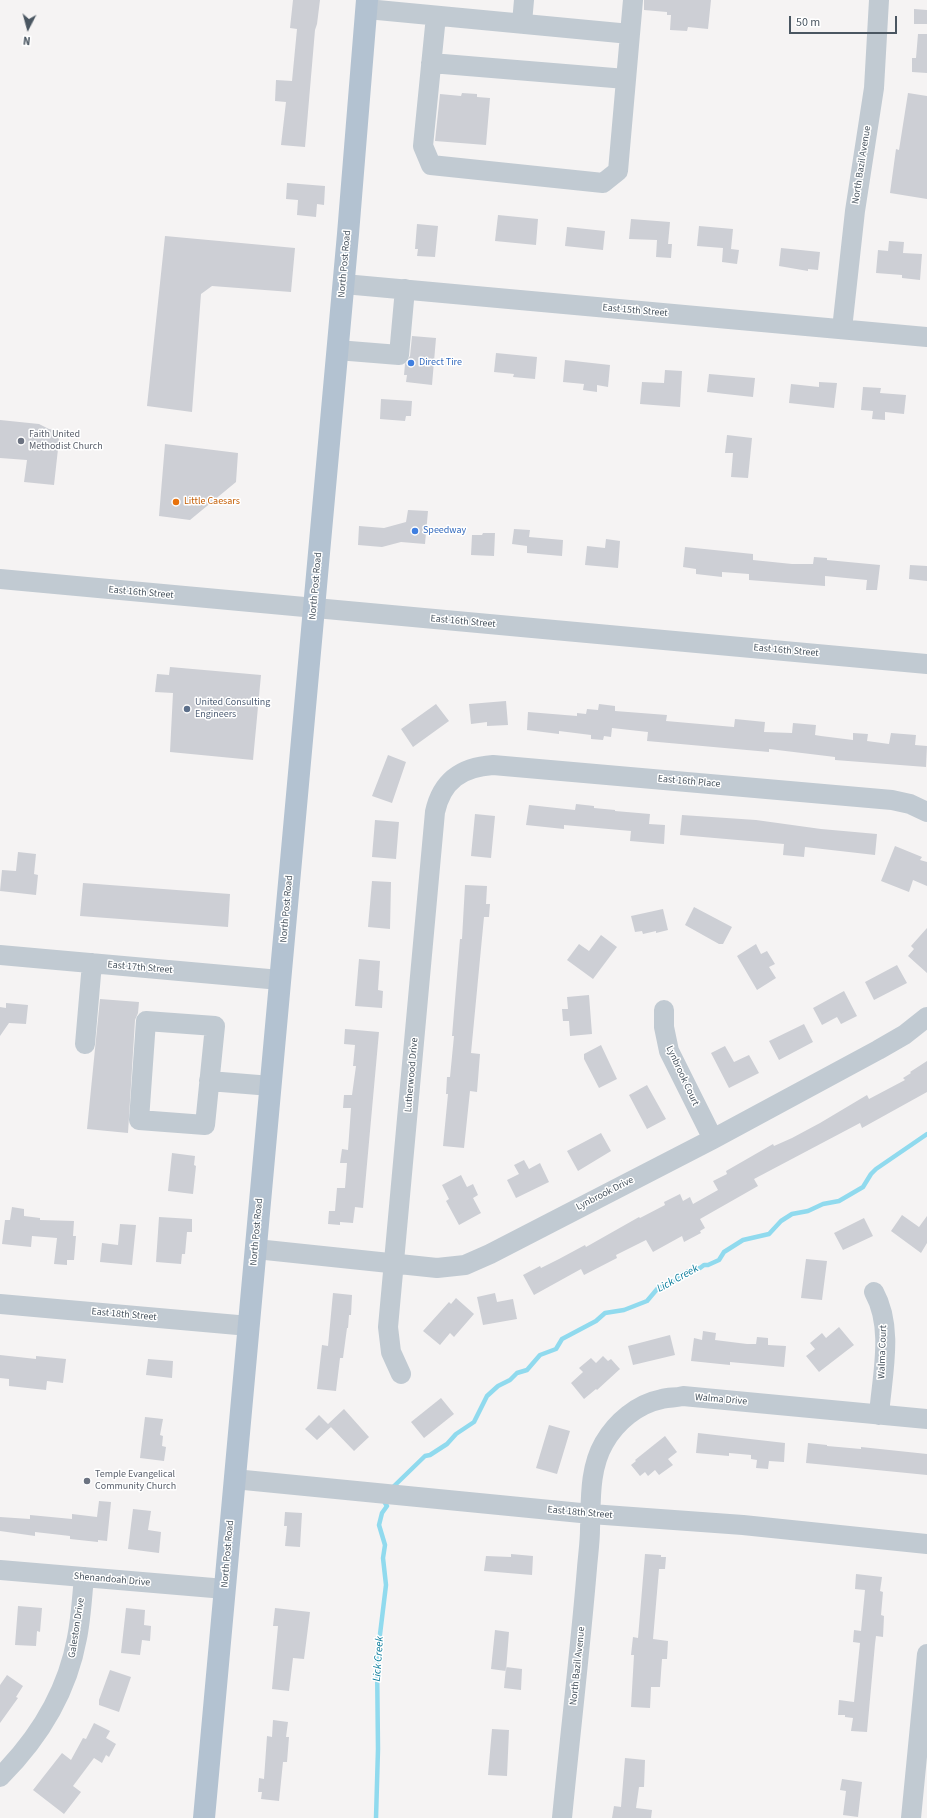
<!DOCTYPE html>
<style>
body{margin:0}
#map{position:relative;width:927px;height:1818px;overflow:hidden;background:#f5f3f3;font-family:"Source Sans 3",sans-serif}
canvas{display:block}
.north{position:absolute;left:8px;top:8px;width:40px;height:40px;-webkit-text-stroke:3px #fff;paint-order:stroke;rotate:186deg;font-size:11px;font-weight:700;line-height:16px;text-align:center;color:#4a5661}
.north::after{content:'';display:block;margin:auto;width:14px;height:18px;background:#4a5661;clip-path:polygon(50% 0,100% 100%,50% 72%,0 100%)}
.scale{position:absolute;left:789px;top:16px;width:108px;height:18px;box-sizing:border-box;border:2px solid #4a5661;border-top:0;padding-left:5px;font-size:12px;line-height:14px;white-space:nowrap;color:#4a5661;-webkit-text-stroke:3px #fff;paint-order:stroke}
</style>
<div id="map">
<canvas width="927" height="1818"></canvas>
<div class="north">N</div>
<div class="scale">50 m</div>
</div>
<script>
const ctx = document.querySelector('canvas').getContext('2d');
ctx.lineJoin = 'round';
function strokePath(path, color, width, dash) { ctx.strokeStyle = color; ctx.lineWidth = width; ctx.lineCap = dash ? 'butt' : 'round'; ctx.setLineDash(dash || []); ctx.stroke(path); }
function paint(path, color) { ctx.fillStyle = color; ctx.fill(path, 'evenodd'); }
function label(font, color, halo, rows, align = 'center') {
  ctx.font = font + ' "Source Sans 3",sans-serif'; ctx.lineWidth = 3; ctx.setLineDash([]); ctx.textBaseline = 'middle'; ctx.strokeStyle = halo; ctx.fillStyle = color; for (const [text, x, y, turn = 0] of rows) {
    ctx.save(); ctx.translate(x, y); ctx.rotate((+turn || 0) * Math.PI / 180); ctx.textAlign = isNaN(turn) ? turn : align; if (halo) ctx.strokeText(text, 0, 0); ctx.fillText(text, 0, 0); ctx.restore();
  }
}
const stream = new Path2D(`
 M391,1489L425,1456L430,1455L447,1444L456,1434L474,1422L487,1396L498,1386L510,1380L517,1373L527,1370L540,1355L556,1349L562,1339L596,1321L605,1313L624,1310L647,1301L658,1288L669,1285L682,1274L693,1269L700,1268L704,1265H708L719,1260L724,1252L743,1240L769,1234L781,1221L792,1214L808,1211L823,1204L839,1201L863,1187L871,1174L876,1169L927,1134
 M376,1818L378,1749L377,1659L386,1585L383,1558L385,1545L379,1525L382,1513L387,1506L385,1503`);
const building = new Path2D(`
 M293,0H320L317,24L315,30L305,147L281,145L286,102L275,101L276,80L292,81L297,29L290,28Z
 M644,0H711L708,29L688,27L687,31L670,30L671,15H667V12L644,10Z
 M914,9L927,10V24H914Z
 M918,34H927V73L912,72V58H916Z
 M462,93L477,94V97L490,98L486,145L435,141L440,94L461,96Z
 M908,93L927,96V199L890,193L896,149L899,150Z
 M287,183L325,186L324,205L317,204L316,217L297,215L298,200L286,199Z
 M498,215L538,219L536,245L495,241Z
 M631,219L670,222L668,244H672L671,258L656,257L657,240L629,239Z
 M417,224L438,226L435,257L417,256L418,249H415Z
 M699,226L733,229L731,249L739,250L737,264L722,262L723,248L697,246Z
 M567,227L605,231L603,250L565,246Z
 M165,236L295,248L291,292L212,286L201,294L192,412L147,406Z
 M889,241L904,242L903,253L922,254L920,280L902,278V275L876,273L878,250L888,251Z
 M781,248L820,252L818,270L808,269V271L779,266Z
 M412,336L436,338L432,385L406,382L407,375H404L405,364L410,356Z
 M496,353L537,357L535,379L513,377L514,374L494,372Z
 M565,360L610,365L608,387L597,385V392L583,390L584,384L563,382Z
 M665,370L682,371L680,407L640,404L642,382L664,383Z
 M709,374L755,378L753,397L707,392Z
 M819,382L837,383L834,408L789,403L791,384L819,387Z
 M863,387L881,388L880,393L906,395L904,414L885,412V420L872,419L873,411L861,410Z
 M381,399L412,401L411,416H406L405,421L380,419Z
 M0,420L39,424L49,429L60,431L54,485L24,482L27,460L0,458Z
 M727,435L752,438L748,478L731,477L733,453H725Z
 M165,444L238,453L236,482L190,520L159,516Z
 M408,510L428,511L425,544L401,542L382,547L358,545L359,526L384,528L406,522Z
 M514,529L530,530L529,537L563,540L562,556L527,553V546L512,544Z
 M483,533H495L494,556L471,555L472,535H482Z
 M606,539L620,541L618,568L585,565L587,546L605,548Z
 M685,547L753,554V560L792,564H813L814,557L827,558V560L880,565L877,590H866L867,580L825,576V586L749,580V574L722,572V577L696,574V569L683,567Z
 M910,565L927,566V581L909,579Z
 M170,667L261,675L253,760L170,752L173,693L155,692L157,674L169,675Z
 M506,701L508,725L487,726V722L471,724L469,704Z
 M436,704L449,721L413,747L401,729Z
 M599,704L615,706V711L667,715L666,721L734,727L735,719L765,722L764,732L792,733L793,723L816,725L815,735L821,736L853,740V733L868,734L867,741L889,744L891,733L916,735L915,745L927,746L926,767L835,760V757L769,749V752L647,741L648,732L612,728L611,737L604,736L603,740L591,739V735L559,731V734L527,730L528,712L577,716V713L586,714L587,709L598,710Z
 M388,755L406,762L392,803L372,796Z
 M576,804L594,806V808L615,810V811L650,814L649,824L665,825L664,844L630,841L631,831L564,825V829L526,825L529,805L575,810Z
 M475,814L495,816L491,858L471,856Z
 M682,815L756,820L821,829L877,834L875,855L805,847L804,857L783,855L784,844L680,835Z
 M375,820L399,822L396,859L372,857Z
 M895,846L922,857L920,860L927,862V886L913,880L909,892L881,881Z
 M18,852L36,854L34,874L38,875L36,895L0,891L2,870L16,871Z
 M372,881L391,882L390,929L368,927Z
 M83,883L230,894L228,927L80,916Z
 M465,885L487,886L486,904H490L489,917H484L471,1053L480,1054L477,1092L470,1091L464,1148L443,1146L448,1094H446L447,1077H450L454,1036H452L460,939H462Z
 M694,907L732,927L723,944H719L685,925Z
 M663,909L668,930L656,933V931L643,934L642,931L635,932L631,916Z
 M927,928V973L908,956L914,949L911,946Z
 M601,935L617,947L593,979L567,960L579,944L589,951Z
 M756,944L761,954L767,951L775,964L769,967L776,978L757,990L737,956Z
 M359,959L380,961L378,990L383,991L382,1008L355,1006Z
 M897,965L907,983L874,1000L865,982Z
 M844,991L857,1016L841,1024L837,1017L822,1025L813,1008Z
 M589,995L592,1034L570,1036L569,1021H563L562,1009H568L567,997Z
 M100,999L139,1002L138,1013L135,1020L128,1133L87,1129Z
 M6,1003L28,1005L26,1024L9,1023L0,1036V1007L6,1008Z
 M804,1024L813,1042L779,1060L769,1041Z
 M345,1029L379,1032L363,1208L355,1207L353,1223L340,1222V1225L328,1224L329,1211H335L337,1188H345L347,1163H340L342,1149L348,1150L351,1108H343L344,1095H352L356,1066H353L355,1045L344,1044Z
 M601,1045L617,1079L599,1088L584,1059V1054Z
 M725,1046L734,1062L749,1055L759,1073L729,1088L711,1053Z
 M927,1061V1092L862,1128L860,1123L754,1179L758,1186L700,1219L705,1228L700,1231L701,1233L684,1242L682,1236L653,1252L646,1240L616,1255L617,1258L584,1275L581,1269L534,1295L523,1275L540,1266L541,1268L559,1259L585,1245L586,1247L639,1217L640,1218L665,1205L664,1202L680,1194L683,1201L690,1197L693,1204L718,1190L713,1181L727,1174L726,1171L773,1144L774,1146L792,1138L820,1123L867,1095L869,1099L905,1080L903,1078L911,1073L910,1072Z
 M647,1085L666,1119L647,1129L629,1095Z
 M601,1133L611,1151L578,1171L567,1151Z
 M172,1153L195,1156L194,1165L196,1166L193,1194L168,1191Z
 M524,1160L529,1169L540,1163L549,1182L516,1198L507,1180L519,1174L514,1165Z
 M461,1175L467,1187L473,1184L478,1195L473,1198L481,1213L459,1225L446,1201L449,1199L442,1185Z
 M12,1207L24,1209V1216L40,1218V1220L74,1221L73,1236H76L74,1260H67V1265L54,1264L57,1238L32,1236L31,1247L2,1244L5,1220H10Z
 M902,1215L919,1227L927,1216V1243L921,1253L891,1231Z
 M159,1217L192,1219V1232H187L185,1254H182L181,1264L156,1262Z
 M864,1218L873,1236L843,1250L834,1233Z
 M120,1224L136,1225L132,1265L100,1262L102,1243L118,1245Z
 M806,1259L827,1261L822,1300L801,1298Z
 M333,1293L352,1295L351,1315H349L348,1328H347L343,1358H340L336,1391L317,1389L322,1345L328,1346Z
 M495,1293L497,1302L513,1299L517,1319L483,1325L477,1297Z
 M456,1298L474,1314L454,1337L450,1333L440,1345L423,1331L449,1302L451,1304Z
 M839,1327L854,1345L819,1372L806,1356L815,1349L810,1343L822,1333L826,1338Z
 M703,1331L716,1333L715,1340L747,1344H756L757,1337L768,1338V1345L786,1346L784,1367L730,1362V1365L691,1361L694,1338L702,1340Z
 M670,1335L675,1355L633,1365L628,1346Z
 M0,1355L36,1359V1356L66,1359L63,1383L47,1381L46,1390L9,1386V1379L0,1378Z
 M603,1356L608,1361L611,1359L620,1369L597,1390L596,1389L584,1399L571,1383L583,1372L579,1368L591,1358L596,1363Z
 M148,1359L173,1361L172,1378L146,1375Z
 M441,1398L454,1414L424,1438L411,1422Z
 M344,1409L369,1437L354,1451L328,1424Z
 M319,1415L331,1427L317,1440L305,1429Z
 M145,1417L163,1419L160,1435L163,1436L162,1446L166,1447L164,1461L140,1458Z
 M549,1425L570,1431L557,1474L536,1468Z
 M698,1433L785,1443L784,1462L769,1461L768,1469L756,1468L757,1460L751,1459V1455L729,1453V1456L696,1453Z
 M665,1436L677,1452L668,1459L673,1465L659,1475L655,1470L648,1476L645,1472L640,1476L631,1465L636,1461L635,1460Z
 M808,1443L827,1445V1446L861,1449V1447L927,1454V1475L806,1463Z
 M99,1501L111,1502L107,1541L98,1540V1542L70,1539V1536L35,1532V1536L0,1531V1517L30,1519V1515L72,1519V1514L97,1517Z
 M133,1509L151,1511L148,1530L161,1532L159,1553L128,1549Z
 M285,1512L302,1513L300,1547L285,1546L287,1526H284Z
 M511,1554L533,1556L532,1575L484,1571L486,1556L511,1557Z
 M645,1554L661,1555V1557H666L665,1569H659L653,1639L668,1641L667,1659H662L660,1687H651L650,1708L631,1707L634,1655H631L633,1637L638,1638Z
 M856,1574L882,1577L880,1591L883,1592L881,1615L884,1616L883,1637L876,1636L875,1644L867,1732L851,1731L853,1718L845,1717V1715H838L839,1700L854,1702L860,1643L853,1642L854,1630L861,1631L865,1590L855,1589Z
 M18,1606L42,1608L40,1632L37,1631L36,1646L15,1645Z
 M126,1608L145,1610L144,1625L151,1626L150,1641L142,1640L140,1655L121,1653Z
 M275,1608L310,1612L304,1659L293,1658L289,1691L272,1689L278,1626H273Z
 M495,1630L509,1632L506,1671L491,1669Z
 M506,1667L522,1669L521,1690L504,1688Z
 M110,1670L131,1677L119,1712L99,1705V1700Z
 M7,1675L23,1686L16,1697L18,1698L0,1723V1685Z
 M273,1720L288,1722L286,1737H289L287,1762H283L279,1801L261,1799L262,1792H258L259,1778L264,1779L267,1736L272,1737Z
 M94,1723L110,1731L106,1738L116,1744L109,1757L106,1755L102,1763L94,1758L73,1786L81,1792L64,1814L33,1790L62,1753L71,1760L83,1738L86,1739Z
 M492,1729L509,1730L507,1776L488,1775Z
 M625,1758L645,1760L644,1787H639L636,1808L652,1810L651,1818H612L614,1806L621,1807Z
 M842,1779L862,1782L858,1817L843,1815L846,1791L840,1790Z`);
const minor = new Path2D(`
 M367,9L630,34L633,0
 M436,16L423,146L431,165L603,183L618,171L630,34
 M522,23L524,0
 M431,63L626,79
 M344,284L927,337
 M842,329L855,211L874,88L879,0
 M337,350L399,355L405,289
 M0,579C309,609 618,635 927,664
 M0,955L280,980
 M664,1010V1027L669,1051L713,1139
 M146,1021L215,1026L205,1125L139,1120Z
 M85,1044L92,963
 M209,1081L271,1086
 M256,1249L437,1268L465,1265L490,1254L713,1139L878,1050L904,1035L927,1017
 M874,1292C894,1328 882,1375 879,1415
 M0,1304L249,1326
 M401,1374L391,1352L388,1327L435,812C442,780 462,767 493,765L892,800L910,804L927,812
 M234,1479L591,1514L743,1525L927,1544
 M0,1570L225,1589
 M0,1777C39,1738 67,1693 77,1638C81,1618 82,1597 84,1577
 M562,1818C570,1735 580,1652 587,1568C588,1555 590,1542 590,1529C591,1501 589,1469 604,1443C616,1422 637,1404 662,1399C669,1397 676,1398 683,1396L927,1419
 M911,1818L927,1654`);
const major = new Path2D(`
 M204,1818L348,234L367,0`);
const markers = [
 [411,363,4,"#3f7fe0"],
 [21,441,4,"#6b7280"],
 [176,502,4,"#e8710a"],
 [415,531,4,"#3f7fe0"],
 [187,709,4,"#5c6f8a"],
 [87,1481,4,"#6b7280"]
];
const streetNames = [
 ["North Bazil Avenue",862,165,-81],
 ["North Post Road",345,264,-85],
 ["East 15th Street",635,311,5],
 ["North Post Road",316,586,-85],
 ["East 16th Street",141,593,5],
 ["East 16th Street",463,622,5],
 ["East 16th Street",786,651,5],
 ["East 16th Place",689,782,5],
 ["North Post Road",287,909,-85],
 ["East 17th Street",140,968,5],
 ["Lutherwood Drive",412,1075,-85],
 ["Lynbrook Court",682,1076,65],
 ["Lynbrook Drive",605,1194,-27],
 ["North Post Road",257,1232,-85],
 ["East 18th Street",124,1315,5],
 ["Walma Court",883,1352,-88],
 ["Walma Drive",721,1400,5],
 ["East 18th Street",580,1513,5],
 ["North Post Road",228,1554,-85],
 ["Shenandoah Drive",112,1580,5],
 ["Galeston Drive",77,1628,-81],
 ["North Bazil Avenue",578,1666,-84]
];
const shopNames = [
 ["Direct Tire",419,363],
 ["Speedway",423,531]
];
const worshipNames = [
 ["Faith United",29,435],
 ["Methodist Church",29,447],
 ["Temple Evangelical",95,1475],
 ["Community Church",95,1487]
];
const foodNames = [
 ["Little Caesars",184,502]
];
const serviceNames = [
 ["United Consulting",195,703],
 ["Engineers",195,715]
];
const waterNames = [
 ["Lick Creek",678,1279,-29],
 ["Lick Creek",379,1659,-86]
];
strokePath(stream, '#90daee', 4.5);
paint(building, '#cdcfd5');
strokePath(minor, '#c1cad2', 20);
strokePath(major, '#b3c2d1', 22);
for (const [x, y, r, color] of markers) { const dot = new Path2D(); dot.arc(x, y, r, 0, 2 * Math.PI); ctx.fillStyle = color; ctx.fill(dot); strokePath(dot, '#fff', 1.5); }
label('10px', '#4a5661', '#fff', streetNames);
label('10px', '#366cbe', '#fff', shopNames, 'left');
label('10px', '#5b616d', '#fff', worshipNames, 'left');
label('10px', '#c56008', '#fff', foodNames, 'left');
label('10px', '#4e5e75', '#fff', serviceNames, 'left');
label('italic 11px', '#0c7c9b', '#fff', waterNames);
</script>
